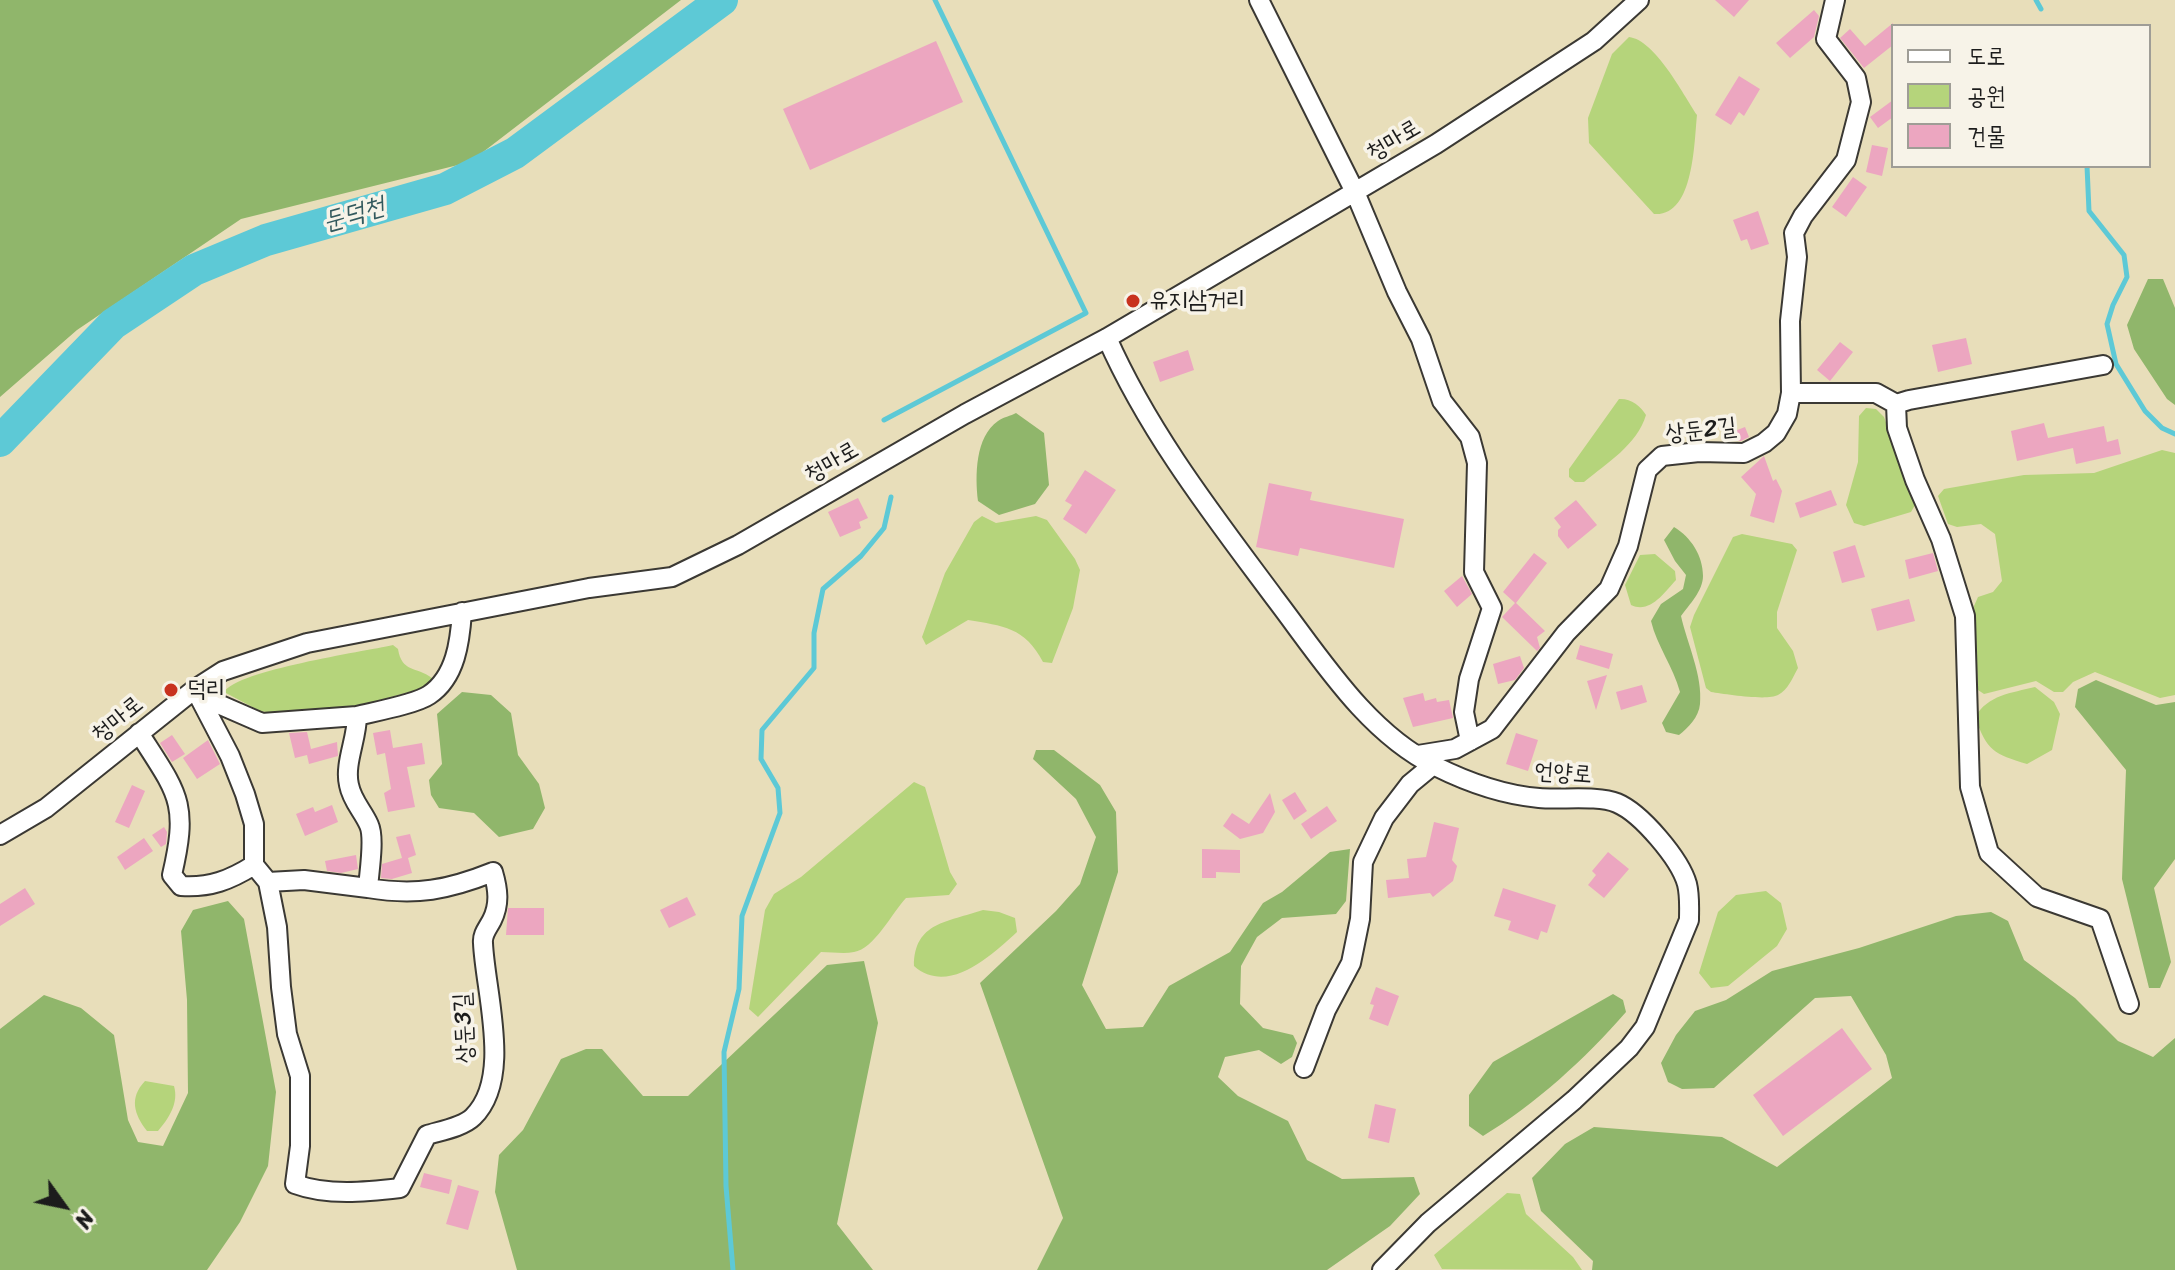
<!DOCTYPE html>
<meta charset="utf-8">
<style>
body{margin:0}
#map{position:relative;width:2175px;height:1270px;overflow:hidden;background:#e8deba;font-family:Sriracha,"Poor Story",sans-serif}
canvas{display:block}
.legend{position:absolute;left:1891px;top:24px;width:260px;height:144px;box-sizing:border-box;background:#f7f3e8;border:2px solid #9f9d96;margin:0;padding:10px 14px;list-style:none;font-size:24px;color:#1c1c1c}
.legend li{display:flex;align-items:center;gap:16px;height:40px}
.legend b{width:40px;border:2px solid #9f9d96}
.north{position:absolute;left:24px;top:1166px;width:80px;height:80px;-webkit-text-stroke:6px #f7f3e8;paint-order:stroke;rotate:123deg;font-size:22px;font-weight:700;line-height:32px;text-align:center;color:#1c1c1c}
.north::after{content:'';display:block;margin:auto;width:28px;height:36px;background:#1c1c1c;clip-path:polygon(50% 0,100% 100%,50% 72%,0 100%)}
</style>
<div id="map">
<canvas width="2175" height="1270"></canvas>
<ul class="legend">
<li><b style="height:10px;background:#fff"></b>도로</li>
<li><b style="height:22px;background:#b5d47b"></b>공원</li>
<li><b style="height:22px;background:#eca6c0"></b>건물</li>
</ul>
<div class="north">N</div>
</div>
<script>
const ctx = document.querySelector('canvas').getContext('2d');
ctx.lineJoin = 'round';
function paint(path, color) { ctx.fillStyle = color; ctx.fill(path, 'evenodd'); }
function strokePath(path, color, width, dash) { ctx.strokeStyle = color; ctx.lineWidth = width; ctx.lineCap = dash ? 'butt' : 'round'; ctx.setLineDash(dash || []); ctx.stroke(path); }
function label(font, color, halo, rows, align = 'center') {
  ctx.font = font + ' Sriracha,"Poor Story",sans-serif'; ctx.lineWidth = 7; ctx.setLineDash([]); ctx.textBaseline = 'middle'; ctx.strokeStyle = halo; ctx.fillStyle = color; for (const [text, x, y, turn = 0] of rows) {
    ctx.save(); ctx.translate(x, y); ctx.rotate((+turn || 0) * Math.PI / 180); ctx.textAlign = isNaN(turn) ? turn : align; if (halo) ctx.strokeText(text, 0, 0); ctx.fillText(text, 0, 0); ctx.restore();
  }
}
const green = new Path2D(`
 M1629,37C1655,40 1683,94 1697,115C1694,143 1694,217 1654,214L1589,143L1588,118L1612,54Z
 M1619,399C1630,398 1641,406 1646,415C1637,445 1607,463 1584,482H1575L1569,477V469Z
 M1866,408L1876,409L1884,417L1915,505L1911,512L1864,526L1854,523L1846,505L1858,462L1859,416Z
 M2162,450L2175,453V695L2160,698L2095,672L2073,682L2063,692H2054L2036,681L1984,694L1978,690L1974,606L1978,597L1993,592L2002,581L1995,534L1981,524L1957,527L1948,524L1938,496L1944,489L2024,475L2094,473Z
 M982,516L996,523L1036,516L1047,520L1075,559L1080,570L1073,608L1052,663L1043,662C1025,627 1003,626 968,620L926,645L922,637L945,573L974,522Z
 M1742,534L1792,544L1797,550L1777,612V628L1793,651L1798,668C1793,677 1788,690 1778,695C1767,701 1725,694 1711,692L1706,688L1690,627L1694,615L1733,537Z
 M1655,554L1675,571L1676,580C1664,593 1650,614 1631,605L1625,585L1640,555Z
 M393,645L398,649C402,673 416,666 432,678L427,687L355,707L273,713L260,711L224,692C238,670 362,652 393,645Z
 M2035,687L2054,702L2060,714L2052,750L2027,764C1994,754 1987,751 1975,717C1988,695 2011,693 2035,687Z
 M914,782L925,787L950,872L957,884L949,895L906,898C892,913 874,949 854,952C844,954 832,952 821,952L758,1017L749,1009L765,910L774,894L801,877Z
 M1766,891L1781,903L1787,929L1777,946L1728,986L1711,988L1699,973L1718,912L1736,895Z
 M983,910L999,912L1015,918L1017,932C991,956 948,996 914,966C914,922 948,922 983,910Z
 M145,1081L174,1086C179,1103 169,1118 158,1131H147C134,1114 129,1098 145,1081Z
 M1507,1193L1520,1194L1526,1214L1573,1257L1582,1270L1442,1269L1434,1255Z`);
const forest = new Path2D(`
 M0,0H681L470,162L241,219L77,330L0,397Z
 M2148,279H2163L2175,308V405L2167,399L2134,349L2127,325Z
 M1016,413L1044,433L1049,485L1035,504L999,515L978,501C975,476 975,437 998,421C1003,417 1011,416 1016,413Z
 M1674,527C1691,537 1703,556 1703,576C1703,591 1689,605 1681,616C1687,643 1703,676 1700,704C1699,717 1688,728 1679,735L1666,732L1662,723L1680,692C1673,666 1657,646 1651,621L1661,604L1683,589L1686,575L1675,561L1664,540Z
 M2096,680L2156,705L2175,702V859L2154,888L2171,962L2160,988H2149L2122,879L2126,770L2075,707L2078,689Z
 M462,692L491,695L511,713L518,755L539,784L545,808L533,829L499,837L474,813L439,808L431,795L429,780L442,764L437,714Z
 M1036,750H1054L1100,785L1116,812L1118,872L1082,985L1106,1029L1143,1027L1169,986L1230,952L1263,903L1282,892L1330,852L1350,849L1346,901L1336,914L1282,918L1257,937L1241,966L1240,1004L1263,1028L1293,1035L1297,1043L1292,1057L1281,1064L1259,1050L1225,1057L1218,1077L1238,1096L1288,1121L1307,1160L1342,1179L1414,1177L1420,1194L1390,1226L1327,1270H1037L1063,1218L980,983L1056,911L1080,884L1096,837L1076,799L1033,759Z
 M228,901L244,919L276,1092L268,1166L240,1222L207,1270H0V1029L44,995L81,1008L114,1035L128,1120L138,1142L163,1146L188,1093L187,1000L181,931L193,910Z
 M1991,912L2008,921L2024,960L2075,998L2118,1041L2153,1057L2175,1038V1270H1592L1593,1261L1541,1211L1532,1178L1565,1144L1594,1127L1722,1137L1777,1167L1892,1078L1886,1055L1851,996L1815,998L1714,1088L1682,1089L1668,1082L1661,1063L1676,1035L1695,1011L1726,1000L1772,971L1859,948L1956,916Z
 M864,961L878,1023L837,1224L873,1270H517L495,1192L499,1155L523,1130L561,1059L586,1049H602L643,1096H688L827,965Z
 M1613,994L1623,1000L1626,1012C1585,1059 1536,1104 1483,1136L1469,1126V1095L1493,1062Z`);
const stream = new Path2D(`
 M2036,0L2041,9
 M2087,166L2089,211L2124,255L2127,277L2113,305L2107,324L2116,364L2145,411L2162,428L2175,434
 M884,420L1086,313L935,0
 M733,1270L726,1186L724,1052L739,989L742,916L780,813L778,788L761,759L762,730L814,668V633L823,589L861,556L884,528L891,497`);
const river = new Path2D(`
 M0,441L113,324L194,270L266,240L445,189L515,153L722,0`);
const building = new Path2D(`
 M1715,0H1749L1734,17Z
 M1814,10L1819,16L1814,37L1790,58L1776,43Z
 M1893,23V45L1864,68L1840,38L1850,29L1865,46Z
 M936,41L963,102L810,170L783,109Z
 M1739,76L1760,89L1744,116L1739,112L1731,125L1715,115Z
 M1893,100V117L1878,128L1870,117Z
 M1872,145L1888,148L1882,176L1866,172Z
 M1853,177L1867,187L1846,217L1832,207Z
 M1758,211L1769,244L1751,250L1747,239L1741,241L1733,220Z
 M1966,338L1972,364L1938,372L1932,345Z
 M1840,342L1853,352L1830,381L1817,370Z
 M1188,350L1194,370L1160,382L1153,362Z
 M2044,423L2048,438L2104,426L2107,442L2118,439L2121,454L2076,464L2073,448L2017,461L2011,431Z
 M1745,427L1749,437L1741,441H1723L1722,436Z
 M1764,456L1773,481L1776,479L1782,491L1774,523L1750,516L1756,494L1741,477Z
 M1085,470L1116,490L1086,534L1063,519L1072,505L1065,501Z
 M1269,483L1312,492L1310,500L1404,519L1394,568L1300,548L1298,556L1256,547Z
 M1831,490L1837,505L1800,518L1795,503Z
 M858,498L868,518L859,522L861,528L840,537L828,512Z
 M1576,500L1597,525L1568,549L1558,536V530L1561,527L1554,518Z
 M1855,545L1865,577L1842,583L1833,552Z
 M1534,553L1547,563L1516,603L1545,631L1537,637L1540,648L1537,651L1502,617L1515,603L1503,592Z
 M1933,553L1938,571L1909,579L1905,560Z
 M1462,576L1472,594L1457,607L1444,591Z
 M1909,599L1915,621L1877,631L1871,609Z
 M1580,645L1613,654L1609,669L1576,659Z
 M1520,656L1524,668L1515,680L1498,684L1493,664Z
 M1607,675L1596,710L1587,681Z
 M1642,685L1647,702L1621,710L1616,692Z
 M1423,693L1425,701L1436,698L1437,702L1449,700L1453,718L1413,727L1403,698Z
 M390,730L393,748L422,743L425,764L407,767L415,807L388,812L384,793L391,789L385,753L377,755L373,733Z
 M307,732L311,749L337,742L338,756L309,764L307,755L295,758L289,733Z
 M1516,733L1538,740L1528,771L1506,764Z
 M172,735L185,754L172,762L160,743Z
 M208,740L220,764L197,779L183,758Z
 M132,785L145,791L129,828L115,822Z
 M1295,792L1307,811L1294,820L1282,800Z
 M1270,793L1275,812L1263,833L1240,839L1223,826L1232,813L1249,824Z
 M332,805L338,822L305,836L296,814L313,807L315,812Z
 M1327,806L1337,821L1311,839L1301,824Z
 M1434,822L1459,828L1452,860L1457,866L1453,881L1433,897L1430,893L1388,898L1386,880L1409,878L1407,859L1426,857Z
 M164,827L167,832L166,844L161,847L152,835Z
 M410,834L416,855L408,858L412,873L392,879L381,878L382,864L402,858L396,837Z
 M144,838L153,851L125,870L117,857Z
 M1202,849L1240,850V873L1216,872V878H1202Z
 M1608,852L1629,869L1604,898L1588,885L1596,875L1592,871Z
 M356,855L358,869L341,873L327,871L325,861Z
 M25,888L35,904L0,926V904Z
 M1503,888L1556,905L1547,933L1541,931L1538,940L1508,930L1511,921L1494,916Z
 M687,897L696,915L669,928L660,910Z
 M508,908H544V935H506Z
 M1376,987L1399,996L1388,1026L1369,1019L1374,1005L1370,1004Z
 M1842,1028L1872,1069L1783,1136L1753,1095Z
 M1375,1104L1396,1109L1389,1143L1368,1138Z
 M424,1173L452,1180L449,1194L420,1187Z
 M458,1185L479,1191L468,1230L446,1224Z`);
const minor = new Path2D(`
 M1259,0L1355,192L1397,292L1421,339L1442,401L1470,437L1477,463L1474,572L1492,608L1469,679L1464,712L1470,741
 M1107,338C1149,433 1213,515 1274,597C1320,657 1366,732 1435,766C1467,782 1504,795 1539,798C1561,800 1598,795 1617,803C1641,813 1680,859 1687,884C1690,896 1689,908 1689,920L1645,1027L1629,1048L1574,1100L1428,1223L1382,1270
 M1791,393H1876L1896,404L1897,428L1915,480L1941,539L1965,616L1970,787L1989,853L2037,897L2100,919L2129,1004
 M1896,404L1909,400L2103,365
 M195,689L230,756L245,794L254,824V865L268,882L277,927L281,987L287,1034L300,1076V1146L295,1184C327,1196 366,1192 400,1188L427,1135C440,1131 463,1127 473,1117C513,1078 485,992 483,943C482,934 488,928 492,920C500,904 498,889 493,872C448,890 416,896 368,888C369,873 375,838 369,825C363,811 352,801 349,785C344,764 357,739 357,716C373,712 416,704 429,695C456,677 460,641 462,612
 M197,690L216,703L262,723L357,716
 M139,733C178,794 189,802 172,875L181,886C210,888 230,880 254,865
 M1418,755L1455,749L1492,729L1566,633L1609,589L1628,546L1647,470L1662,456L1699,452L1744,453L1764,443L1776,433L1787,414L1791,393L1790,321L1797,257L1794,233L1803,216L1846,160L1861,102L1856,78L1826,39L1835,0
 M0,835L46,808L195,689L223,671L307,643L589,588L672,577L738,545L965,414L1107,338L1436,144L1594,41L1639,0
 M268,882L304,880L368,888
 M1304,1068L1326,1010L1351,963L1360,919L1363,862L1384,818L1410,784L1433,765`);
const markers = [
 [1133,301,8,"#c8321e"],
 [171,690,8,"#c8321e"]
];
const streetNames = [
 ["청마로",1394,141,-31],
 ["상둔2길",1701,431,-6],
 ["청마로",832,463,-30],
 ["청마로",118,720,-39],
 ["언양로",1563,774,4],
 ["상둔3길",465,1028,-93]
];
const poiNames = [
 ["유지삼거리",1149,301],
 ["덕리",187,690]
];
const waterNames = [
 ["둔덕천",354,215,-16]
];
paint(green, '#b5d47b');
paint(forest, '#90b66b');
strokePath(stream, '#5dc9d6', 5);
strokePath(river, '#5dc9d6', 32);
paint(building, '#eca6c0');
strokePath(minor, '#3b3934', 22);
strokePath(minor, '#fff', 18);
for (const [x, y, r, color] of markers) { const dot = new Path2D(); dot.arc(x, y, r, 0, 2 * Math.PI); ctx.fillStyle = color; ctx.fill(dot); strokePath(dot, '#f7f3e8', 3); }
label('24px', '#1c1c1c', '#f7f3e8', streetNames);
label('24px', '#1c1c1c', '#f7f3e8', poiNames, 'left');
label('italic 26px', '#33595d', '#f7f3e8', waterNames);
</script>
